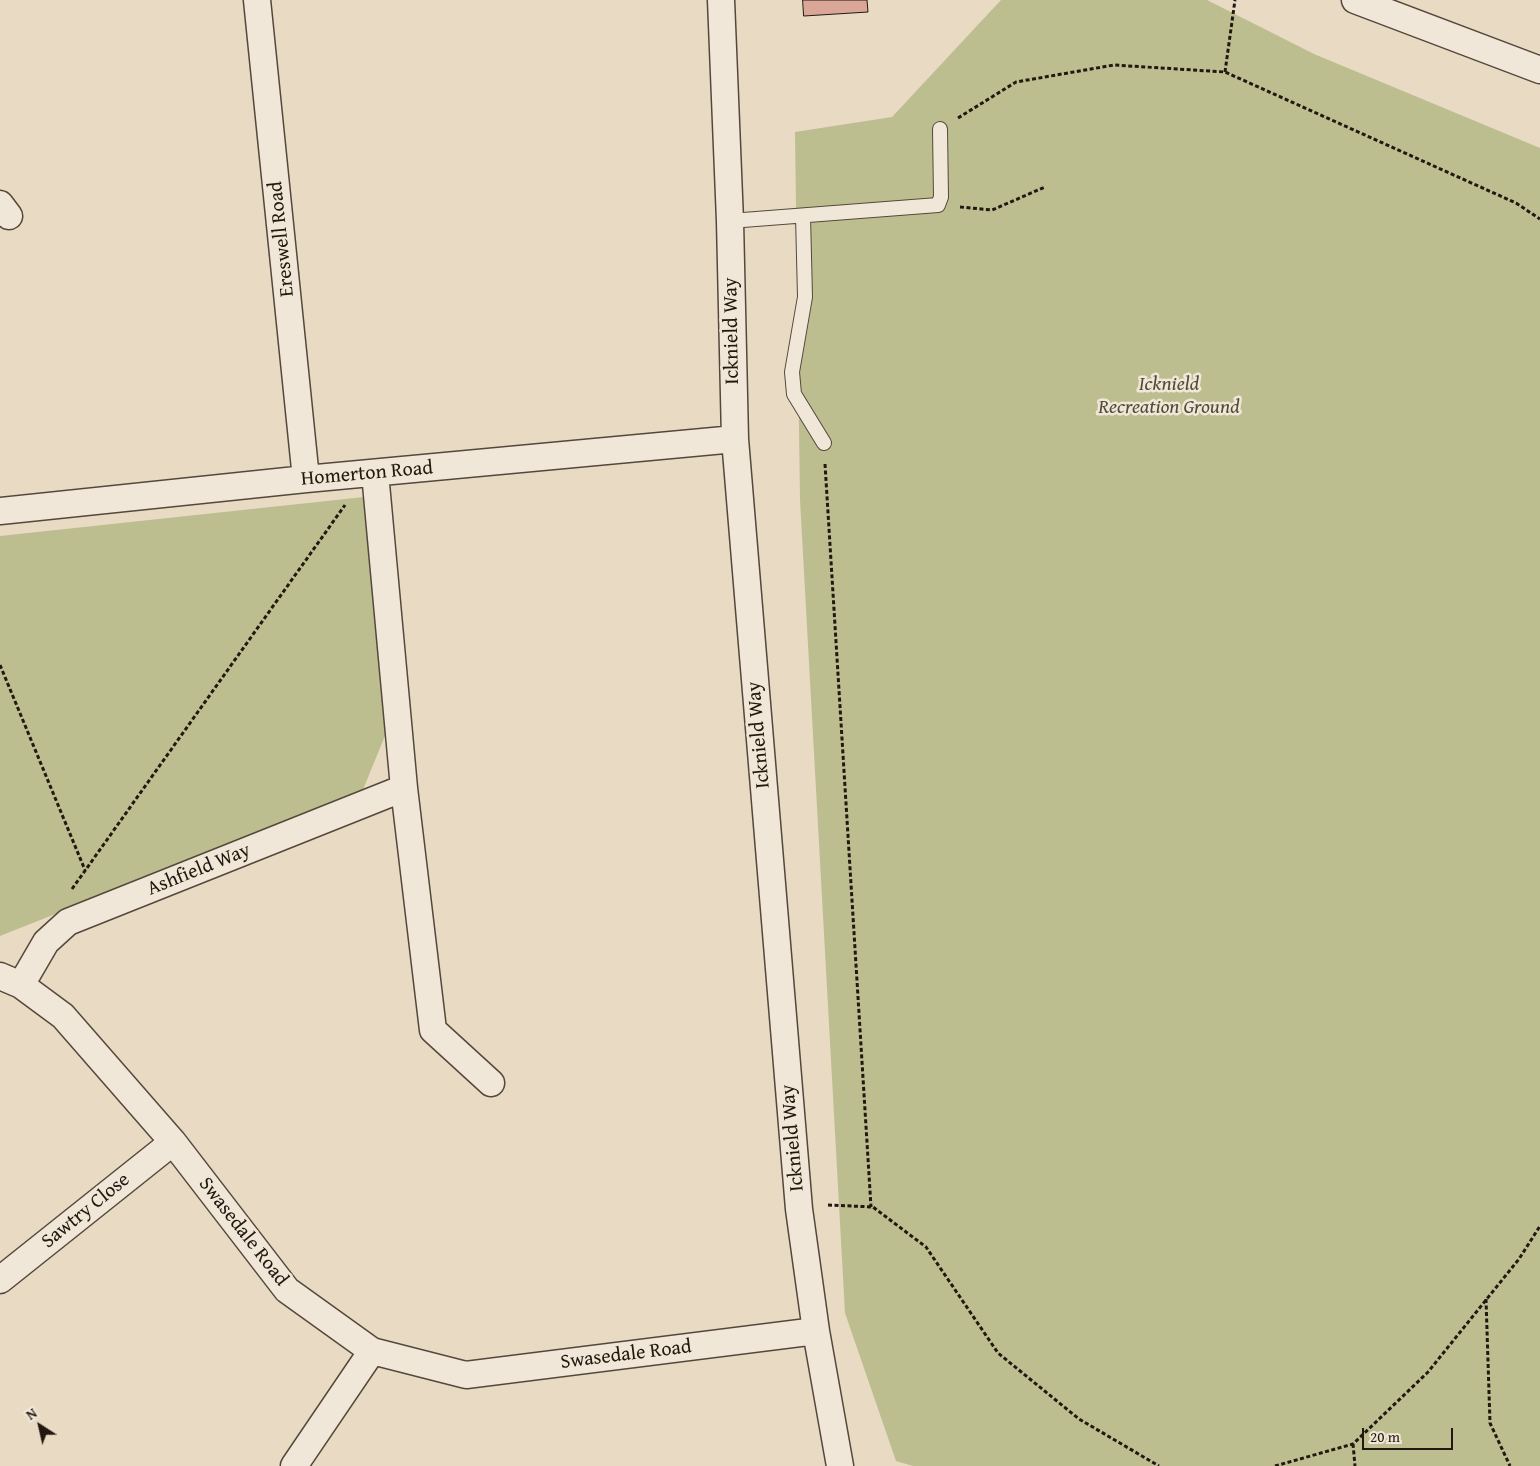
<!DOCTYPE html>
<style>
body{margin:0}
#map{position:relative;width:1540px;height:1466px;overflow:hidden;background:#e9dac3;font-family:"Gentium Book Plus",serif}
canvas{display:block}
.north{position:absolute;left:15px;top:1401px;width:50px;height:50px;-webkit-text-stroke:4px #f1e7d8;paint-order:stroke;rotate:325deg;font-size:14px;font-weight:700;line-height:20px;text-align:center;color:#22180f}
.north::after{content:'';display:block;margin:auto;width:18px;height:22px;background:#22180f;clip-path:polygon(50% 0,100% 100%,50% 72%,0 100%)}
.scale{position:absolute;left:1362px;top:1428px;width:91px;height:22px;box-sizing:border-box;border:2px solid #22180f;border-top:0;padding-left:6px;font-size:15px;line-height:18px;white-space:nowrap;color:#22180f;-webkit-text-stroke:4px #f1e7d8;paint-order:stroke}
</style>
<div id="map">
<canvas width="1540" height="1466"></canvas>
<div class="north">N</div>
<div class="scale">20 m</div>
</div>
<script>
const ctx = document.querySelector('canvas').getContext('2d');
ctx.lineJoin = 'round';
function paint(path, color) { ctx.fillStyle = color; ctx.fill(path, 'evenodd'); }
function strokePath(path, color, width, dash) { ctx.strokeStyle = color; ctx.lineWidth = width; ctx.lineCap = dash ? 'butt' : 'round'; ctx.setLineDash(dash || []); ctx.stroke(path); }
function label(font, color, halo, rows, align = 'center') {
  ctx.font = font + ' "Gentium Book Plus",serif'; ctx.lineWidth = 5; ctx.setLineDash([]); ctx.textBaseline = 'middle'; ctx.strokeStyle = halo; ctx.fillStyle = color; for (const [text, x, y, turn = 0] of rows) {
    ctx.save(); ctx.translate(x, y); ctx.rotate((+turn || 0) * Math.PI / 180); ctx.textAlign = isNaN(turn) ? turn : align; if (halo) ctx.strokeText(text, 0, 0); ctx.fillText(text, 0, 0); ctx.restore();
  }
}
const green = new Path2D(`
 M1001,0H1207L1314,54L1540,148V1466H913L896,1461L845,1313L800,500L795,132L892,117Z
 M364,497L387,731L362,792L0,936V536Z`);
const building = new Path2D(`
 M803,0H867L868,12L804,16Z`);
const path = new Path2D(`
 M1225,72L1235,0
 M958,118L1016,82L1114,65L1225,72L1516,203L1540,219
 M960,207L992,210L1045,187
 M825,464L871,1207
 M0,665L85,870
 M72,889L345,505
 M828,1205L873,1207L926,1247L998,1353L1079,1419L1159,1466
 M1486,1299L1490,1423L1510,1466
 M1353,1444L1355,1466
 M1275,1466L1353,1444L1428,1372L1519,1259L1540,1226`);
const lane = new Path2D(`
 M803,216L805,297L792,372L794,394L824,443
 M730,221L938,205L941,197L940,129`);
const street = new Path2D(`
 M257,0L306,479
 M721,0L730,221L735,439L799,1209L816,1331L840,1466
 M1355,0L1540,70
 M0,204L9,216
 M375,473L404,788L433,1030L491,1083
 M0,511L306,479L735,439
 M0,976L21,985L63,1016L173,1142L287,1290L372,1351L466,1375L816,1331
 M21,985L46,942L68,922L404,788
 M0,1280L173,1142
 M294,1466L372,1351`);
const streetNames = [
 ["Ereswell Road",282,239,-96],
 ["Icknield Way",732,331,-91],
 ["Homerton Road",367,474,-5],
 ["Icknield Way",759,735,-95],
 ["Ashfield Way",199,870,-22],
 ["Icknield Way",793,1138,-95],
 ["Sawtry Close",86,1211,-39],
 ["Swasedale Road",243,1232,52],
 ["Swasedale Road",626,1355,-7]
];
const parkNames = [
 ["Icknield",1169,385],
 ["Recreation Ground",1169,408]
];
paint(green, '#bcbe90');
paint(building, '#d9a697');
strokePath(building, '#22180f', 1);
strokePath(lane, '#54483c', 16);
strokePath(street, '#54483c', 29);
strokePath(path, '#22180f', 3, [4, 2.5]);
strokePath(lane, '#f1e7d8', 14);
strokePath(street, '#f1e7d8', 26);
label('20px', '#22180f', '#f1e7d8', streetNames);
label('italic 20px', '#504a36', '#f1e7d8', parkNames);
</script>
